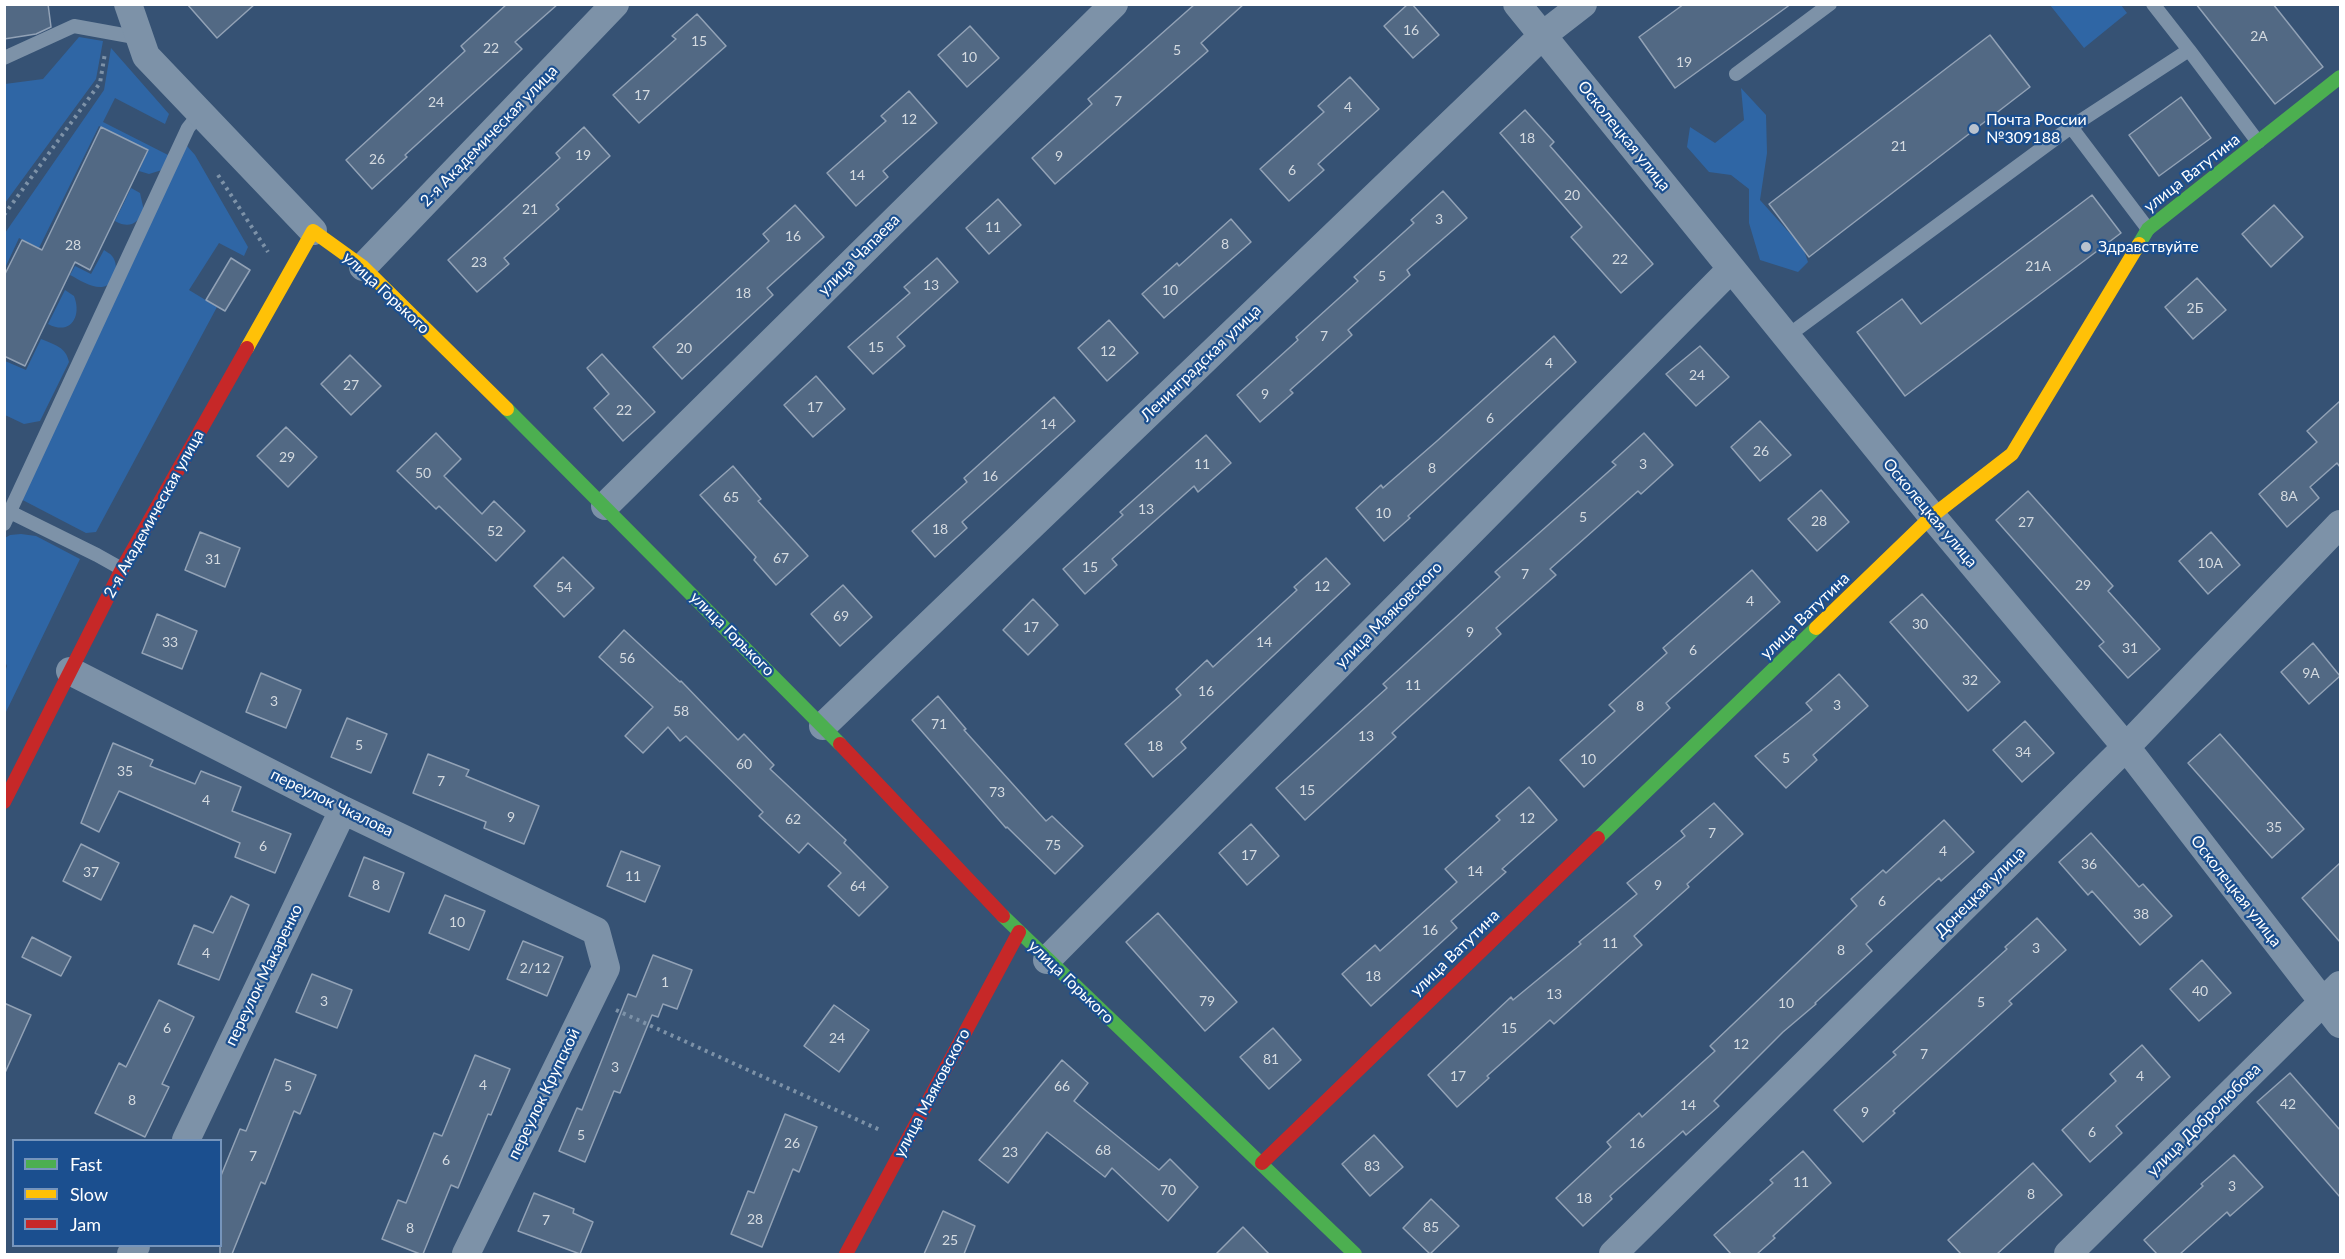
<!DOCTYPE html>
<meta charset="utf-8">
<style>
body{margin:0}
#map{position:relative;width:2345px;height:1259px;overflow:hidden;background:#365274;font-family:Lato,sans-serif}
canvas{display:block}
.frame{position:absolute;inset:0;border:6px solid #fff;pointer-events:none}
.legend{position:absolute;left:12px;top:1139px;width:210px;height:108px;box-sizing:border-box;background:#1b4f8f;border:2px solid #7695bc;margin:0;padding:8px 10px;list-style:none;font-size:18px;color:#fff}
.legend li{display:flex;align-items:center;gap:12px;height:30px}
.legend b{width:30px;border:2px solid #7695bc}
</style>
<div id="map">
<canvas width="2345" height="1259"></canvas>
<div class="frame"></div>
<ul class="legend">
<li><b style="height:8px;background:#4caf50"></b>Fast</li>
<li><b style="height:8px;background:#ffc107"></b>Slow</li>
<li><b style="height:8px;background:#c62828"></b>Jam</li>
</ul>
</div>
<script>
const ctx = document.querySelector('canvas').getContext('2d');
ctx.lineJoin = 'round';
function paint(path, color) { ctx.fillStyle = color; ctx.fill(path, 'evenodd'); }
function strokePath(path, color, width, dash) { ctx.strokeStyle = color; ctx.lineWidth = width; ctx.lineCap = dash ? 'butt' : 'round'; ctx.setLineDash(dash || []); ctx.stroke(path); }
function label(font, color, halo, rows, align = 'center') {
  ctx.font = font + ' Lato,sans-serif'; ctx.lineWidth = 4.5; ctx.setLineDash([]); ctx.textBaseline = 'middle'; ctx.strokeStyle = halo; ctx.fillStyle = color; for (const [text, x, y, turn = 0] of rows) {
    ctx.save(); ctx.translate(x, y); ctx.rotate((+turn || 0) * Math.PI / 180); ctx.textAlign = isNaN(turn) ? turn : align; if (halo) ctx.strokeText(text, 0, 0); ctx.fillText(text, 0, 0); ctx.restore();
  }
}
const green = new Path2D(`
 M2050,5H2121L2127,13L2084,48Z
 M79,37L103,41L96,79L5,203V84L43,79Z
 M111,48L169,114L165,124L115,98L103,122L170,156L180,138L195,155L248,247L244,256L219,243L189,290L217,307L96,532L86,533L13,495L162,170L149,174L139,171L148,150L99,126L39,248L19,238L5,268V233L104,90Z
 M1741,88L1766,115L1767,153L1760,200L1803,248L1808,262L1798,272L1760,260L1749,223V189L1731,175L1709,172L1687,147L1690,127L1715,143L1744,120Z
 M131,188L140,193L144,211C137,224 129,229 115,221Z
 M104,250C106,252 110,253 112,256C120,265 115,286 102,287C91,288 80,280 70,275L75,266L91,274Z
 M65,290L74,296C82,316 71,336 48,324Z
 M41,339C55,345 66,347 69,362L40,421L24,424L5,415V361L26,370Z
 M21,534L36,536L80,559L5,714V672L7,666L4,659L5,538L10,535Z`);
const building = new Path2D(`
 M4,4H48L51,27L36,34L4,39Z
 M187,4H255L217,38Z
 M507,4H558L515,42L522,49L405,155L407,157L372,189L346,160L465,51L461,46Z
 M1195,4H1244L1201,43L1208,51L1055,184L1032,158L1092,104L1088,99Z
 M1408,4H1412L1439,35L1413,58L1384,26Z
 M1684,4H1791L1675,88L1639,37Z
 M2196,4H2273L2323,67L2275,104Z
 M697,14L726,46L639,123L613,95L676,39L672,36Z
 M970,26L999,58L967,87L938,55Z
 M1990,35L2030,87L1809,257L1769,204Z
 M1350,77L1379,109L1318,164L1324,170L1289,201L1260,169L1324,112L1318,106Z
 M909,91L937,123L883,171L888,177L856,206L827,173L886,121L881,116Z
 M2181,97L2211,138L2159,176L2129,135Z
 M1525,110L1554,142L1550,146L1653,264L1621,293L1571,237L1582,227L1500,133Z
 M101,127L148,150L90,270L75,262L25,366L4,356V276L22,240L42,250Z
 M584,127L610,156L556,205L559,209L504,258L509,264L477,292L448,260L560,158L556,153Z
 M1443,191L1467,218L1407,270L1410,275L1348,330L1352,335L1290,390L1293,393L1260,422L1237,395L1298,340L1296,337L1358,281L1354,277L1414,223L1411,220Z
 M2092,195L2121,233L1905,396L1857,332L1902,299L1921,324Z
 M998,199L1021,225L989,254L966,228Z
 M795,205L824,237L767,288L773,295L682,379L653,347L769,241L763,234Z
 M2274,205L2303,237L2271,267L2242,234Z
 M1231,219L1251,242L1164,318L1142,294L1177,263L1179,266Z
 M231,258L250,270L225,311L206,300Z
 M937,258L958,282L897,337L905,346L873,374L848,347L910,293L904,287Z
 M2197,278L2226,310L2193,339L2165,307Z
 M1109,320L1138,353L1107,381L1078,348Z
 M1554,336L1576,362L1408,516L1410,518L1384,541L1356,508L1381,485L1383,488L1437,441Z
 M1700,346L1729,377L1696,406L1666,374Z
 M602,354L655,412L623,441L594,408L609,394L587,368Z
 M350,355L381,386L351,415L321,384Z
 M816,376L845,409L813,437L784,405Z
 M1054,397L1075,421L962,522L967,528L935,557L912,531L967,482L964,478Z
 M2340,401V467L2337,463L2310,487L2319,498L2287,527L2259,494L2317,442L2307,431Z
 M1760,421L1791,455L1760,481L1731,447Z
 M286,427L317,457L288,487L257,456Z
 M436,433L461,459L444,476L482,514L494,501L525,531L496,561L439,506L436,509L397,471Z
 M1644,433L1673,465L1641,494L1638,491L1550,569L1556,575L1496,628L1501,634L1392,733L1396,737L1305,820L1276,788L1387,688L1383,684L1500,577L1495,572L1616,465L1612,462Z
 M1206,435L1231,463L1198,492L1194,486L1112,559L1117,565L1085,594L1063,569L1123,515L1120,512Z
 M733,466L761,499L758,501L808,556L776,585L754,560L756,557L700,495Z
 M1821,490L1849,522L1817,551L1788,519Z
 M2028,491L2113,586L2108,591L2160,649L2128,678L2099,646L2104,642L1996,520Z
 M200,532L240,548L225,587L185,570Z
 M2211,532L2240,565L2208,594L2179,561Z
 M563,557L594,588L564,617L534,586Z
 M1326,558L1350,584L1181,742L1186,748L1153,777L1125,744L1181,695L1176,689L1207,660L1213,667L1297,590L1294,587Z
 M1752,570L1780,602L1666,703L1670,708L1584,787L1560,760L1615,711L1609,705L1667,653L1663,648Z
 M843,585L872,617L840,646L811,614Z
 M1922,594L2000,682L1968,711L1890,622Z
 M1033,599L1058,625L1028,655L1003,630Z
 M157,614L197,631L182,669L142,653Z
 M624,630L680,682L681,681L738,740L744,734L774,765L770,769L846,840L844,843L888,887L859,916L828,886L841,873L808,843L799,853L759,816L763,812L686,736L680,741L668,727L643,753L625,736L653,707L599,657Z
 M2313,643L2340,676L2309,704L2281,672Z
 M261,673L301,690L286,728L246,712Z
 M1839,674L1868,706L1813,755L1817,760L1786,788L1755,756L1812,710L1806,703Z
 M938,696L966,729L964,730L1046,821L1052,816L1083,846L1055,874L1007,827L1006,828L912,720Z
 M347,718L387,734L371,773L331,757Z
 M2025,721L2054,753L2022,782L1993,750Z
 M2220,734L2304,829L2272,858L2188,763Z
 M113,743L153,760L150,766L195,784L201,771L241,787L232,811L291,834L275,873L235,857L240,843L119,791L99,832L81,823Z
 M428,754L469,770L466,776L539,806L524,844L484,828L486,822L413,793Z
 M1529,787L1557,820L1502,869L1506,872L1451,921L1457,928L1371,1006L1342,974L1375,945L1380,951L1457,882L1445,869L1500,820L1496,816Z
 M1714,803L1743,834L1687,884L1689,887L1634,936L1642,945L1554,1024L1550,1020L1487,1076L1489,1078L1457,1107L1428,1075L1511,997L1513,1000L1581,944L1579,942L1637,894L1627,883L1685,836L1681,831Z
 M1944,820L1974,852L1941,881L1939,878L1866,944L1872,951L1815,1003L1816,1004L1783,1032L1714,1101L1719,1106L1686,1135L1683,1131L1610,1196L1612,1199L1583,1226L1556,1198L1611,1147L1607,1142L1639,1113L1642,1117L1715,1051L1710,1046L1857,906L1851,899L1883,870L1886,873Z
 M1251,824L1279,856L1247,885L1219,853Z
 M2091,833L2139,887L2143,884L2172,916L2140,945L2092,891L2088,895L2059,862Z
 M81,844L119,863L101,900L63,881Z
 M621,851L660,866L645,902L607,886Z
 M364,857L404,873L389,912L349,896Z
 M2340,863V942L2302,898Z
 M445,895L485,911L469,950L429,933Z
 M231,896L249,905L219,980L178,964L194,925L213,933Z
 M1158,913L1237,1002L1205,1031L1126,942Z
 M2037,918L2066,950L2009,1001L2012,1004L1893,1111L1895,1113L1863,1142L1834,1110L1896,1055L1893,1052L2007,949L2005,947Z
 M32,937L71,957L61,976L22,957Z
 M523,941L563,957L547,996L507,979Z
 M653,955L692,970L677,1009L663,1004L658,1017L652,1015L620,1093L614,1091L585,1162L559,1151L577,1108L582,1110L628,994L636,997Z
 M2202,960L2231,993L2199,1021L2170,989Z
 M312,974L352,990L337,1028L296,1012Z
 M159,1000L194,1017L162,1084L169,1087L145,1137L95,1113L119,1063L126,1067Z
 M4,1003L31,1015L4,1075Z
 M834,1005L869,1030L839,1072L804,1046Z
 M1273,1028L1301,1060L1269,1089L1240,1057Z
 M2142,1045L2170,1077L2116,1126L2122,1133L2090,1162L2062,1130L2116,1081L2110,1074Z
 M475,1055L510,1069L491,1115L488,1114L458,1188L451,1185L423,1254H420L382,1239L398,1200L406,1203L434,1133L442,1136Z
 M275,1059L316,1075L300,1114L294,1111L265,1184L261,1182L232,1254H220V1178L240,1129L246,1131Z
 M1062,1060L1088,1083L1074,1101L1159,1170L1170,1159L1198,1187L1168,1221L1112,1168L1105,1177L1047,1132L1008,1183L979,1160Z
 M2290,1073L2340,1130V1197L2257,1102Z
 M785,1114L817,1127L799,1172L793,1169L762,1247L731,1234L748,1191L754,1193Z
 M1374,1135L1403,1167L1370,1196L1342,1164Z
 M1803,1151L1831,1183L1773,1236L1775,1238L1757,1254H1731L1714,1235L1773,1183L1770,1180Z
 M2234,1155L2263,1187L2230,1216L2227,1212L2180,1254H2157L2144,1240L2203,1186L2201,1184Z
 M2033,1163L2062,1195L1997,1254H1961L1948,1240Z
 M534,1193L574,1209L573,1213L593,1222L580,1254L518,1231Z
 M1431,1199L1459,1226L1430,1254L1403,1228Z
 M943,1211L975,1226L964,1254H924Z
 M1243,1227L1269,1254H1216Z`);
const path = new Path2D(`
 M218,175L268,252
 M4,215L100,83L105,53
 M616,1010L880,1130`);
const lane = new Path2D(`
 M2153,4L2189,50
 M4,58L74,26L140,38
 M1736,74L1830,4
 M2071,127L2148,229
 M1786,337L2071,127L2189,50L2258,142
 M10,512L97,555L122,569
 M4,524L188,128L200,113`);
const street = new Path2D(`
 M128,4L146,56L313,231
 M1517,4L1932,516L2126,747L2340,1024
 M363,267L615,4
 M605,506L1114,4
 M70,671L343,810L596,931L606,968L466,1254
 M823,726L1543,35L1583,4
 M1047,960L1731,269
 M186,1140L343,810
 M131,1254L136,1246
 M1613,1254L2126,747L2340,524
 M2068,1254L2340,985`);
const fast = new Path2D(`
 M2139,244L2148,229L2340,77
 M507,409L840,744
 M1598,838L1816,628
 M1003,916L1355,1254`);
const slow = new Path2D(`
 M247,348L313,231L363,267L507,409
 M1816,628L1932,516L2012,454L2139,244`);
const jam = new Path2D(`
 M840,744L1003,916
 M4,802L122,569L247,348
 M1262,1163L1598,838
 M846,1254L1019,932`);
const markers = [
 [1974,129,6,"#b9c2ce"],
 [2086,247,6,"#b9c2ce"]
];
const numberNames = [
 ["16",1411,30],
 ["2А",2259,36],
 ["15",699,41],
 ["22",491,48],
 ["5",1177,50],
 ["10",969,57],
 ["19",1684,62],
 ["17",642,95],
 ["7",1118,101],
 ["24",436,102],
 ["4",1348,107],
 ["12",909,119],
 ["18",1527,138],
 ["21",1899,146],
 ["19",583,155],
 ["9",1059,156],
 ["26",377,159],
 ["6",1292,170],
 ["14",857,175],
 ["20",1572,195],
 ["21",530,209],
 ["3",1439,219],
 ["11",993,227],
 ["16",793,236],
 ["8",1225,244],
 ["28",73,245],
 ["22",1620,259],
 ["23",479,262],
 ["21А",2038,266],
 ["5",1382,276],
 ["13",931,285],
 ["10",1170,290],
 ["18",743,293],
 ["2Б",2195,308],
 ["7",1324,336],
 ["15",876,347],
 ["20",684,348],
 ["12",1108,351],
 ["4",1549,363],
 ["24",1697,375],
 ["27",351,385],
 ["9",1265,394],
 ["17",815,407],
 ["22",624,410],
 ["6",1490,418],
 ["14",1048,424],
 ["26",1761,451],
 ["29",287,457],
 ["11",1202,464],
 ["3",1643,464],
 ["8",1432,468],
 ["50",423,473],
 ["16",990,476],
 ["8А",2289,496],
 ["65",731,497],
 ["13",1146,509],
 ["10",1383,513],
 ["5",1583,517],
 ["28",1819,521],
 ["27",2026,522],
 ["18",940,529],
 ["52",495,531],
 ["67",781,558],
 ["31",213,559],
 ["10А",2210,563],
 ["15",1090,567],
 ["7",1525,574],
 ["29",2083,585],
 ["12",1322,586],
 ["54",564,587],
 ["4",1750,601],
 ["69",841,616],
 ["30",1920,624],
 ["17",1031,627],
 ["9",1470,632],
 ["33",170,642],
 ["14",1264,642],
 ["31",2130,648],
 ["6",1693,650],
 ["56",627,658],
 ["9А",2311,673],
 ["32",1970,680],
 ["11",1413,685],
 ["16",1206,691],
 ["3",274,701],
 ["3",1837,705],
 ["8",1640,706],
 ["58",681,711],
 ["71",939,724],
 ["13",1366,736],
 ["5",359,745],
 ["18",1155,746],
 ["34",2023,752],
 ["5",1786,758],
 ["10",1588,759],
 ["60",744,764],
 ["35",125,771],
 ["7",441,781],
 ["15",1307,790],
 ["73",997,792],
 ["4",206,800],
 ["9",511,817],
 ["12",1527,818],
 ["62",793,819],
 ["35",2274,827],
 ["7",1712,833],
 ["75",1053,845],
 ["6",263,846],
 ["4",1943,851],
 ["17",1249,855],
 ["36",2089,864],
 ["14",1475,871],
 ["37",91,872],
 ["11",633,876],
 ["8",376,885],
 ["9",1658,885],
 ["64",858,886],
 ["6",1882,901],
 ["38",2141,914],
 ["10",457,922],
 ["16",1430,930],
 ["11",1610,943],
 ["3",2036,948],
 ["8",1841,950],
 ["4",206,953],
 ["2/12",535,968],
 ["18",1373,976],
 ["1",665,982],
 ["40",2200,991],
 ["13",1554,994],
 ["3",324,1001],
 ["79",1207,1001],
 ["5",1981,1002],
 ["10",1786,1003],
 ["6",167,1028],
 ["15",1509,1028],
 ["24",837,1038],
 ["12",1741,1044],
 ["7",1924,1054],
 ["81",1271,1059],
 ["3",615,1067],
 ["17",1458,1076],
 ["4",2140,1076],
 ["4",483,1085],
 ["5",288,1086],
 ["66",1062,1086],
 ["8",132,1100],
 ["42",2288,1104],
 ["14",1688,1105],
 ["9",1865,1112],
 ["6",2092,1132],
 ["5",581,1135],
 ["26",792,1143],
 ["16",1637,1143],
 ["68",1103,1150],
 ["23",1010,1152],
 ["7",253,1156],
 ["6",446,1160],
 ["83",1372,1166],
 ["11",1801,1182],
 ["3",2232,1186],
 ["70",1168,1190],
 ["8",2031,1194],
 ["18",1584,1198],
 ["28",755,1219],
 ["7",546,1220],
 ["85",1431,1227],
 ["8",410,1228],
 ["25",950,1240]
];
const poiNames = [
 ["Почта России",1986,120],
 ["№309188",1986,138],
 ["Здравствуйте",2098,247]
];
const streetNames = [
 ["2-я Академическая улица",489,136,-46],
 ["Осколецкая улица",1624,136,51],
 ["улица Ватутина",2192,173,-38],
 ["улица Чапаева",859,255,-45],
 ["улица Горького",386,293,43],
 ["Ленинградская улица",1201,363,-44],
 ["Осколецкая улица",1930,513,50],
 ["2-я Академическая улица",154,514,-61],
 ["улица Маяковского",1389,615,-45],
 ["улица Ватутина",1805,616,-44],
 ["улица Горького",732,634,45],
 ["переулок Чкалова",332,803,26],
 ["Осколецкая улица",2236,891,52],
 ["Донецкая улица",1980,892,-45],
 ["улица Ватутина",1455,953,-44],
 ["переулок Макаренко",264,975,-64],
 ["улица Горького",1071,982,44],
 ["улица Маяковского",932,1093,-62],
 ["переулок Крупской",544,1094,-64],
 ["улица Добролюбова",2204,1120,-45]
];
paint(green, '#2f66a5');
paint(building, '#526984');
strokePath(building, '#92a2b6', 1.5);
strokePath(path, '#7d92a8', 4, [3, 4.5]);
strokePath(lane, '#7d92a8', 14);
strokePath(street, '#7d92a8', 28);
strokePath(fast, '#4caf50', 14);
strokePath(slow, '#ffc107', 14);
strokePath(jam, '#c62828', 14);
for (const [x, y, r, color] of markers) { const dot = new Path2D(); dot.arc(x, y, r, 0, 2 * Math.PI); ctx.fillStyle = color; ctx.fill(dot); strokePath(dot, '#1b4f8f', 2); }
label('14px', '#d4dae0', null, numberNames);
label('16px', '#fff', '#1b4f8f', poiNames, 'left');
label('16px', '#fff', '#1b4f8f', streetNames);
</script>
